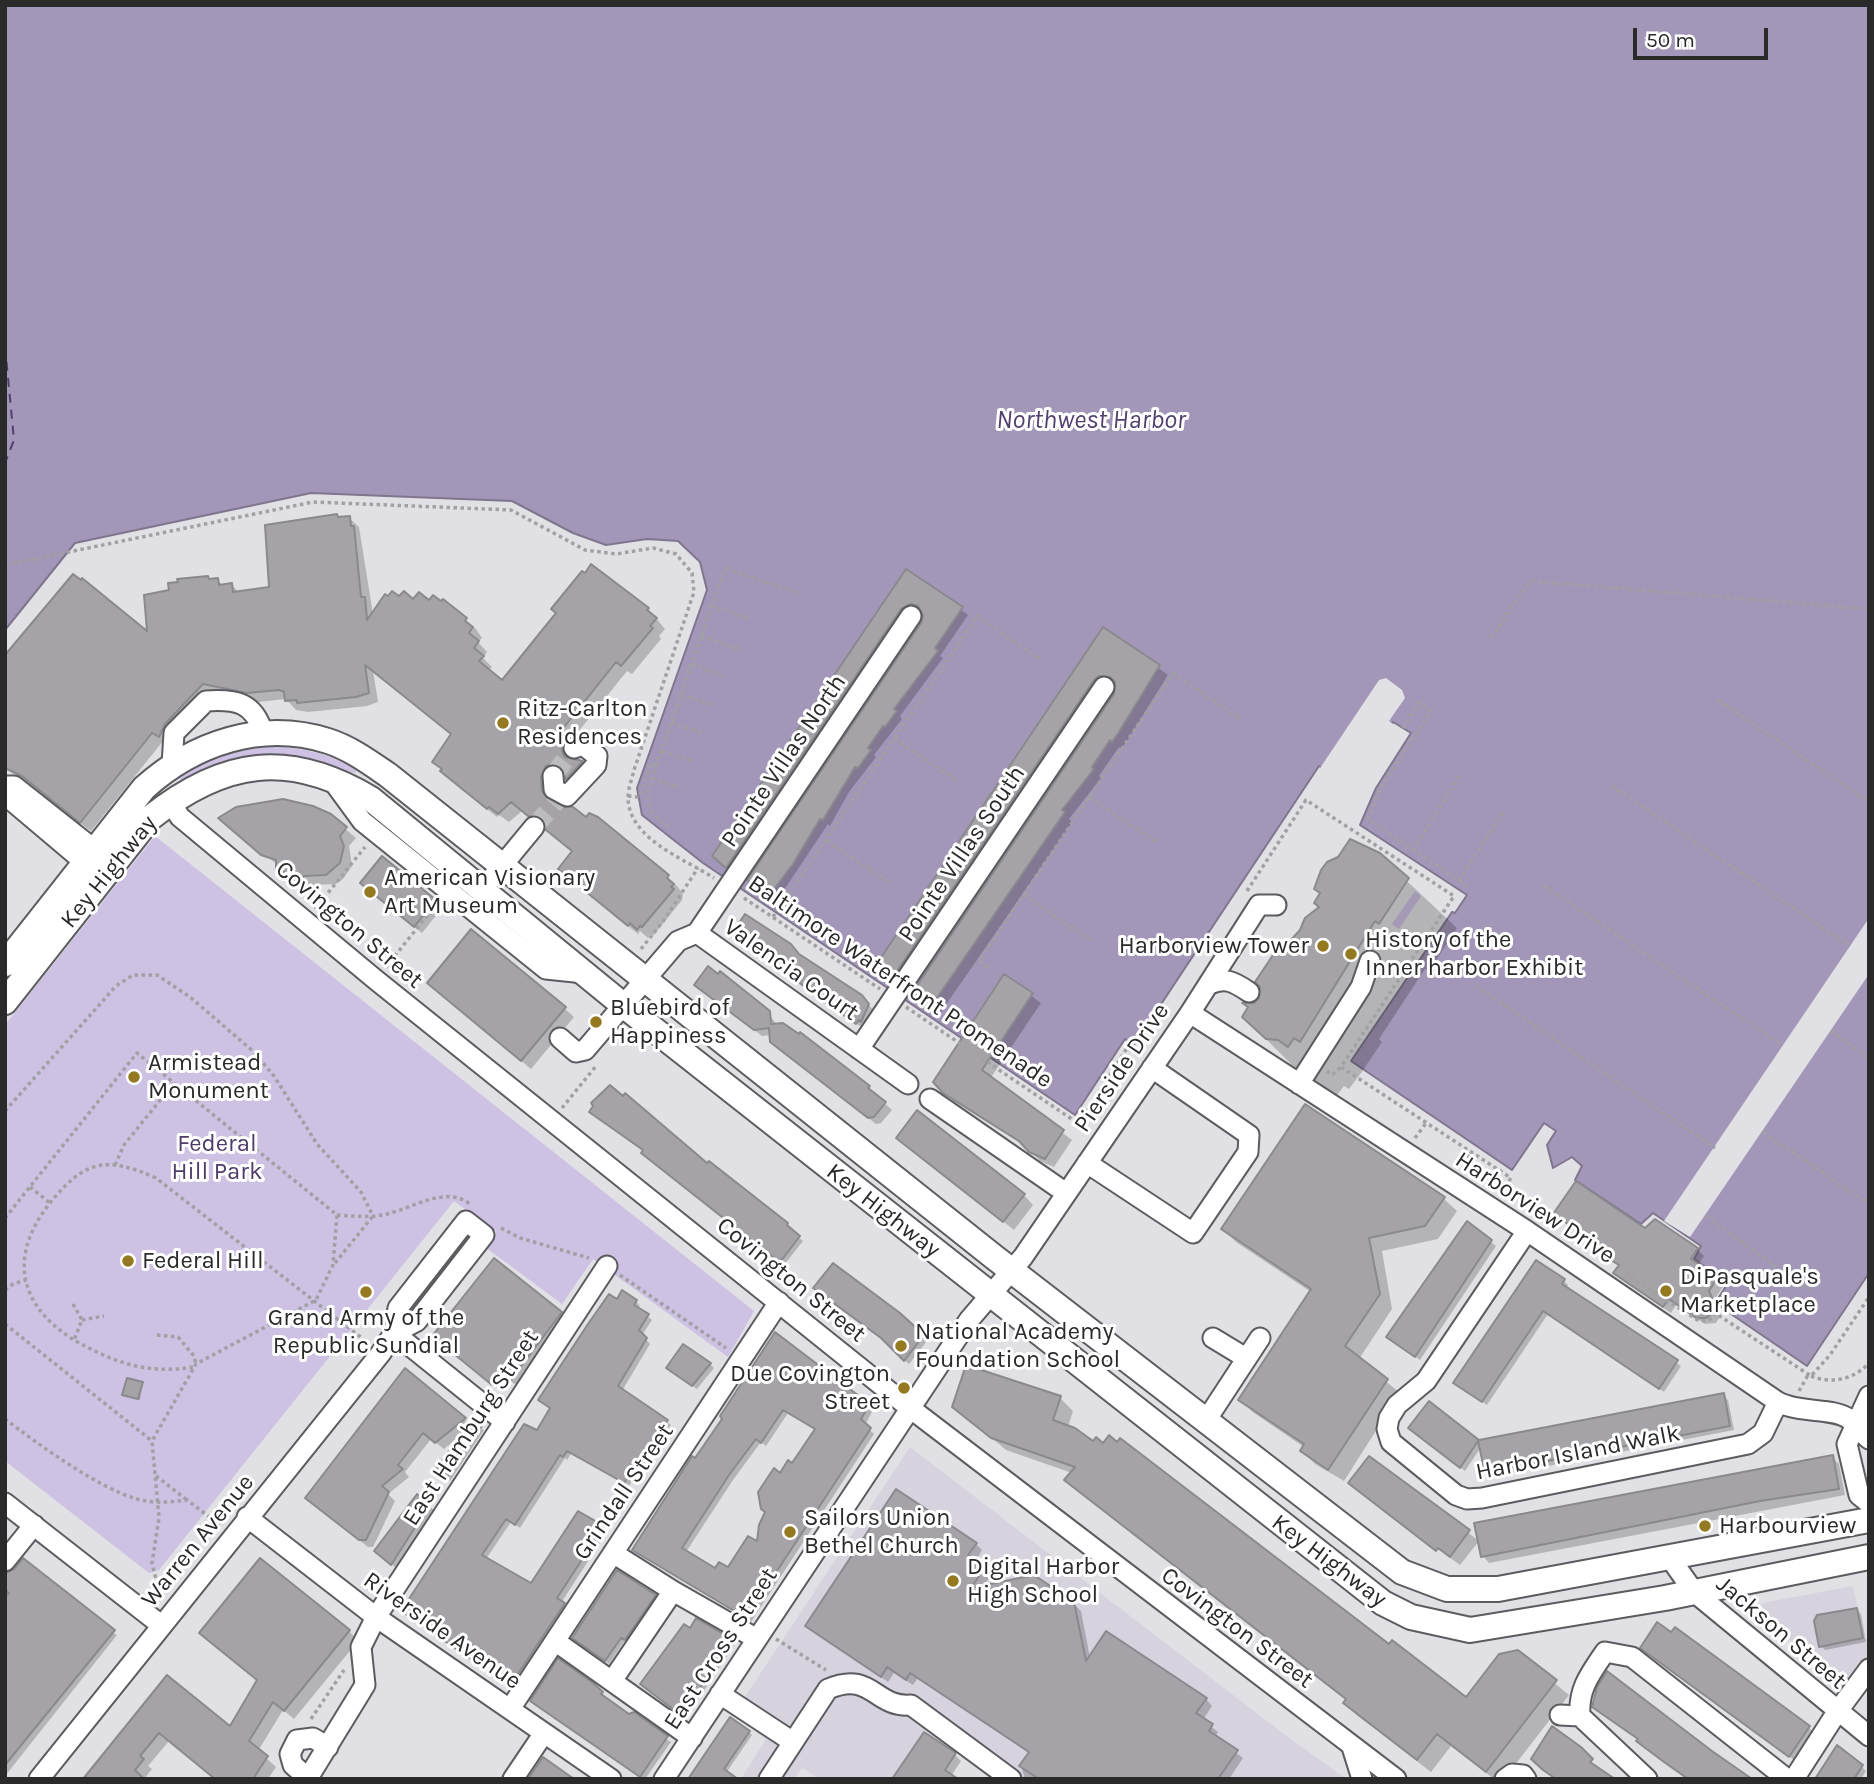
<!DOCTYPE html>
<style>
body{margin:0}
#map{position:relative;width:1874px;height:1784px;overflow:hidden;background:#e1e0e4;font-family:Karla,sans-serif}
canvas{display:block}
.frame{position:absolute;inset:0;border:7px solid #2a2a2b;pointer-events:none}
.scale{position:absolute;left:1633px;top:28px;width:135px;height:32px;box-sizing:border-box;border:4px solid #2a2a2b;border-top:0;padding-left:9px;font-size:21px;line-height:24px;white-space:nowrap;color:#2a2a2b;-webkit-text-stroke:5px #fff;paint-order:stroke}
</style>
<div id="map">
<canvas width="1874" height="1784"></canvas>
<div class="frame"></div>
<div class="scale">50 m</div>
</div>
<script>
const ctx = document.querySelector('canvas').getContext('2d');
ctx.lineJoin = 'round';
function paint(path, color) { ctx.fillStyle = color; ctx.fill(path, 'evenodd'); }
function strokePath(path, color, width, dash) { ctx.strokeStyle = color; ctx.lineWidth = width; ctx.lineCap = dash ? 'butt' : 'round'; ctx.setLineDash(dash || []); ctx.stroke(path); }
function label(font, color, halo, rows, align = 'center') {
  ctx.font = font + ' Karla,sans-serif'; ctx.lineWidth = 6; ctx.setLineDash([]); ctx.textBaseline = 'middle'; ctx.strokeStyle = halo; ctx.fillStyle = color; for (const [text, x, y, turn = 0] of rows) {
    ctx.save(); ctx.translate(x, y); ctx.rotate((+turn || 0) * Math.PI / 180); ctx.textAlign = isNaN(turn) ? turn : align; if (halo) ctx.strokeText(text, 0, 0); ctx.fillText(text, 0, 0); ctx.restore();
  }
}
const built = new Path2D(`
 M910,1447L1280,1731L1346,1779H994L924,1730L892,1779H819L802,1768L794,1779H741L766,1739L733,1715Z
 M1853,1586L1864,1639L1869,1638V1659L1847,1685L1755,1614L1762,1603Z`);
const green = new Path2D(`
 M255,746C293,746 324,751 357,769L355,773C286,754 248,745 182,781L176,775L227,752Z
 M155,836L754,1311L728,1357L593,1259L562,1304L485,1247L497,1232L454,1201L159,1570L149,1573L5,1461V1025Z
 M1415,891L1421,896L1399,929L1392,924Z`);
const water = new Path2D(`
 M5,5H1869V1273L1807,1366L1715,1303L1728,1283L1694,1259L1701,1246L1653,1213L1641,1224L1575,1180L1582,1166L1572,1157L1553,1168L1547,1145L1556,1131L1544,1123L1512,1170L1351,1061L1452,912L1455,913L1467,895L1360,825L1376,788L1411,733L1393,722L1352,786L1319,766L1134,1045L1125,1039L1075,1115L703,863L642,815L637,788L707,590L700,562L678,541L647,539L606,545L573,533L512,501L311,493L75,543L5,630Z`);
const pier = new Path2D(`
 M1386,678L1402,690L1405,698L1389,721L1406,734L1394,727L1354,789L1320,771L1302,795L1379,680Z
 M1869,918V974L1690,1237L1664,1221Z`);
const shadow = new Path2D(`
 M349,518L359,527L373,614L400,599L442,604L444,601L476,629L482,638L478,642L487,652L483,658L492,667L488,671L502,683L648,609L665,629L659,636L661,639L632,674L627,671L566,747L573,753L572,760L582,762L592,772L576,788L565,775H555L550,787L551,801L667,877L677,886L683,894L682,900L653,936L650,934L648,938L640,931L638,934L570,878L573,852L546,826L540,825L522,811L509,822L499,815L497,817L452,781L442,771L452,735L373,671L378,702L367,706L308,712L296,710L286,699L258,702L213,692L169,745L163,741L91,831L5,768V649L10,653L149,635L217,580L224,586L232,585L239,593L271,589L339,519Z
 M907,571L968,615L940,656L943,658L900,716L902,719L874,755L876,757L849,792L830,826L828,824L776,902L756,887L923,623L924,611H914L733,873L721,863Z
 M1104,629L1168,675L1127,741L1121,749L1119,747L1099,776L1101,778L1069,819L1072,822L1066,831L941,1012L914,993L1116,694L1117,684L1108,683L900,987L877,968Z
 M283,800L330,816L356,838L349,846L352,866L343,879L336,884L314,885L309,891L296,880L287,881L277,871L278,865L230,828L237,809Z
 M1379,855L1457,928L1429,971L1425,969L1379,1039L1382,1042L1361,1073L1349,1089L1344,1086L1337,1095L1310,1083L1260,1033L1246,1005H1254L1260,1000L1279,956Z
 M369,890L435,901L442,908L422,933Z
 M741,940L868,1004L875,1012L864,1029Z
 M718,976L768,1013L777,1025L799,1037L801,1034L853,1073L892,1110L881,1123L876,1124L780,1048L771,1035L762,1036L696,985Z
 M1004,976L1041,1003L990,1079L1072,1140L1054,1167L1040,1161L1028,1148L953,1101L935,1082Z
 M439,993L564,1008L574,1017L531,1069Z
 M625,1135L675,1140L803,1241L784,1265Z
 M898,1138L1024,1195L1033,1205L1014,1230Z
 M1443,1198L1457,1211L1438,1239L1382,1251L1392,1309L1359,1359L1400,1393L1344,1481L1315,1464L1302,1451L1304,1447L1254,1413L1240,1400L1311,1292L1236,1242L1223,1229Z
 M1555,1214L1645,1230L1697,1249L1704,1256L1698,1265L1724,1285L1715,1299L1721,1315L1716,1323L1705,1324L1676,1305L1671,1313L1622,1280L1615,1273L1620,1267L1597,1249L1599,1246Z
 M1467,1223L1496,1246L1420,1360L1393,1341Z
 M1564,1281L1568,1285L1566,1288L1681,1366L1664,1392L1548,1314L1487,1405L1460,1387Z
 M819,1292L899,1314L927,1341L909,1364L892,1350L894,1348Z
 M617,1301H636L640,1306L638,1309L652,1320L642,1335L650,1344L622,1391L671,1425L629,1486L571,1454L567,1460L565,1458L520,1528L511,1522L486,1559L531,1585L579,1514L607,1532L561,1603L568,1609L515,1689L408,1615L537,1432Z
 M561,1313L566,1318L516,1385L506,1378L498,1389L439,1341Z
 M775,1335L863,1403L872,1412L865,1425L874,1434L751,1622L634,1550L724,1419ZM788,1413L817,1430L793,1465L781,1475L758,1543L728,1569L715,1571L686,1552L733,1480L761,1442L766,1446Z
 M710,1364L714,1368L697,1389L673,1373Z
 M406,1371L471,1425L484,1430L450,1481L440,1473L464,1432L444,1449L431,1439L405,1472L409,1477L388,1494L395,1501L373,1547H368L314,1505Z
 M142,1384L140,1400L124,1394Z
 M1723,1395L1728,1400L1734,1430L1491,1477L1487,1472L1481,1447L1465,1471L1414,1432L1429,1403L1479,1442Z
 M1060,1398L1073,1411L1068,1427L1466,1700L1517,1652L1569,1695L1504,1779H1494L1451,1746L1431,1772L1358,1716L1345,1703L1347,1701L1080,1493L1067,1480L1072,1473L1006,1450L954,1406Z
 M1832,1457L1839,1464L1845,1495L1489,1563L1483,1556Z
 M1370,1459L1479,1541L1460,1565L1360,1492Z
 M429,1505L438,1515L402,1573L376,1551Z
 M976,1544L982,1550L975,1562L991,1575L982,1588L1073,1603L1081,1611L1090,1658L1206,1699L1212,1706L1203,1720L1218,1732L1215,1737L1243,1758L1229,1779H1025L1021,1766L1030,1753L918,1678L913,1685L894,1673L888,1682L807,1626Z
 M5,1573L117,1635L5,1776Z
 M655,1596L658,1599L629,1643L625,1640L609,1664L578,1641Z
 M1856,1609L1861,1614L1866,1642L1825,1650L1821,1646Z
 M1675,1629L1814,1732L1794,1760L1646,1652Z
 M691,1630L731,1640L735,1644L686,1718L646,1687Z
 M349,1631L358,1641L294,1719L283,1710L258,1751L276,1767L268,1779H216L169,1741L148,1766L152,1769L144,1779H85L168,1677L230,1728Z
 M591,1683L605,1699L671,1742L645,1779L537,1705Z
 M749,1732L752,1735L726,1773L690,1779Z
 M955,1755L961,1761L951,1776L895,1779Z
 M1862,1767L1866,1771L1861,1779H1817Z`);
const ferry = new Path2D(`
 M5,346L14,440L5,463`);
const building = new Path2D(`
 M337,514L338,517L350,516L351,526H354L361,597H365L367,620L385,594L388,596L392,591L399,596L404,591L413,599L419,592L429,600L433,595L441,601L443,599L467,618L465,621L473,627L469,633L479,641L474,648L484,656L479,661L502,680L556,613L551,609L582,571L585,573L591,564L649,608L647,610L657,618L650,626L653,628L621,666L616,662L557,736L564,742L562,751L565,757L583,761L566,780L563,769L553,764L546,766L541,777L542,791L548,799L562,807H573L586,817L589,813L598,817L669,875L667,878L674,884L671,887L674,889L642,927L640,926L637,930L630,923L628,926L558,869L572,851L546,830L541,817L528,816L511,802L498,814L489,807L487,809L440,771L442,769L432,762L451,734L365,665L369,693L356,697L297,703V700L285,701L284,692L279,690L247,693L203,684L165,724L159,737L152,733L80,823L22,776L5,768V655L73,574L81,580L82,578L147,631L144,595L169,590L168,583L178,582L177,579L208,576L209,579L218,578L219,585L232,583L233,592L269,587L265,525Z
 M906,569L963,607L935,648L938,651L894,709L897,711L885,727L883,726L868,748L871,750L858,768L855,767L823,820L820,819L793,864L768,897L747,880L921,623L923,616L918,606L911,604L901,609L726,868L712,856Z
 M1103,627L1160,665L1119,732L1112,742L1110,740L1092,767L1094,769L1062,810L1065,812L1058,822L932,1005L912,993L1114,694L1115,682L1110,677L1099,676L1094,680L891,980L874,968Z
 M283,799L313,806L331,814L347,827L340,836L344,846L340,863L326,875L304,876L298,882L284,872H276V860L261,855L218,818L236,807Z
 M1350,839L1380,853L1409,878L1379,924L1375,921L1300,1042L1294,1038L1288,1047L1278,1040L1266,1039L1242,1017L1248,1007L1242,1003H1254L1259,998L1260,987L1255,982L1275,952L1278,954L1300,930L1305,918L1319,907L1314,903L1320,893L1314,889L1321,870L1327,862L1338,857Z
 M382,856L436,900L414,927L360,883Z
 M745,914L791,944L799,954L862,995L869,1004L861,1022L859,1020L856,1024L836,1010L732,933Z
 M471,929L566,1007L521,1061L427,983Z
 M708,966L718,974L720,971L770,1011L771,1024L783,1023L799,1034L800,1032L870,1086L868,1088L886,1102L874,1117L868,1118L770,1042L769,1028L754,1030L694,985Z
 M1004,974L1033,993L982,1070L1064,1130L1045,1159L1029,1152L1019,1141L943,1093L933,1082Z
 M610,1085L623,1096L625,1093L707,1163L709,1161L788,1223L787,1225L800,1236L784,1257L779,1262L641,1153L643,1150L589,1112L593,1106L591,1103Z
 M1305,1104L1445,1197L1425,1226L1369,1238L1380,1294L1345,1346L1388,1379L1328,1470L1300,1451L1304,1444L1238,1400L1311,1289L1221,1229Z
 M917,1110L1025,1194L1003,1222L896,1138Z
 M1576,1181L1645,1228L1655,1219L1698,1248L1691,1259L1718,1277L1709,1291L1715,1305L1712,1314L1706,1318H1696L1669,1299L1663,1307L1613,1273L1619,1265L1594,1250L1597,1246L1591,1240L1553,1214Z
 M1467,1221L1492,1240L1415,1357L1386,1337Z
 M494,1258L562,1312L510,1381L500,1374L492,1385L432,1336Z
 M1536,1260L1565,1279L1562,1284L1678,1360L1659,1389L1543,1311L1482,1402L1453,1383Z
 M833,1263L900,1313L924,1335L904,1361L881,1338L813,1288Z
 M622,1290L637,1300L634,1305L649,1314L639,1330L647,1338L618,1386L668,1420L624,1483L567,1451L563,1457L560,1455L515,1525L506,1519L482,1555L531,1583L578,1511L604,1526L557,1598L565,1603L510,1686L401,1611L524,1424L537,1430L550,1408L538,1400L588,1324L609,1294L617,1299Z
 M775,1332L859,1396L868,1407L861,1419L871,1428L746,1618L632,1550L692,1456L695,1458L722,1419L720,1416ZM783,1410L815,1429L792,1463L788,1460L780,1473L774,1468L758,1492L761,1509L765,1512L759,1525L757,1541L748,1536L728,1567L719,1562L715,1568L682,1548L729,1475L756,1439L761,1443Z
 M683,1344L711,1363L692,1386L666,1368Z
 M966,1365L1061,1396L1053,1420L1075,1428L1093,1441L1096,1437L1103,1443L1109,1435L1117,1442L1120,1438L1389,1644L1392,1640L1466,1697L1499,1654L1518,1650L1557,1680L1486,1772L1437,1734L1417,1760L1343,1703L1346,1699L1064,1480L1075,1467L991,1438L952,1407Z
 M405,1368L466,1418L435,1443L423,1433L398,1465L403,1469L382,1486L389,1492L366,1540H359L305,1498Z
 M127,1378L143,1382L138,1399L122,1395Z
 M1724,1393L1730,1426L1485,1473L1478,1441L1460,1468L1408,1428L1429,1401L1479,1440Z
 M473,1419L482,1426L446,1479L435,1470Z
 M1833,1455L1839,1489L1760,1501L1481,1557L1474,1523Z
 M1369,1456L1470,1530L1450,1557L1438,1548L1436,1551L1348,1483Z
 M896,1489L977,1543L968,1555L985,1567L971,1588L1034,1575L1074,1602L1086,1661L1106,1631L1207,1698L1196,1713L1213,1724L1209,1731L1238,1750L1218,1779H1039L1019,1766L1029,1752L910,1673L906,1680L887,1667L881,1677L805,1626Z
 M417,1494L430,1504L391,1565L374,1551Z
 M23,1558L115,1630L5,1765V1597L9,1593L5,1590V1573L14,1569Z
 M260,1558L350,1630L284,1711L273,1702L249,1741L268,1756L253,1779H215L159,1733L140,1756L144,1759L135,1770L144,1779H83L167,1675L230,1726L257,1680L199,1633Z
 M617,1570L656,1595L625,1640L621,1638L605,1661L572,1638Z
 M1857,1608L1863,1638L1819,1647L1814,1621L1817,1615Z
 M696,1618L732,1639L682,1716L640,1684L684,1624L690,1628Z
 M1657,1622L1671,1632L1675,1627L1810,1726L1789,1757L1640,1648Z
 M558,1658L592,1682L603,1692L601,1694L629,1714L634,1712L668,1736L640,1777L530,1701Z
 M1607,1671L1712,1751L1752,1779H1688L1664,1762L1636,1741L1638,1739L1592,1707L1597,1687Z
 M730,1717L750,1731L724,1769L738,1779H688Z
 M1552,1726L1581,1747L1593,1759L1590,1762L1615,1779H1556L1543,1770L1531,1759Z
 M924,1732L956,1753L945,1770L958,1779H892Z
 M1837,1745L1863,1765L1854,1779H1815Z
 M543,1757L550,1762L574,1779H528Z`);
const minorTunnel = new Path2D(`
 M553,776L574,748
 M534,827L561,796`);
const path = new Path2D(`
 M5,565L313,502L511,510L585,550L616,554L653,548L676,554L692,573L694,592L634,770C632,779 628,789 628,797C628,839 685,859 714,878
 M712,606L752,619
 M701,636L742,650
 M1491,638L1530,581L1869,609
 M692,664L725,677
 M681,695L714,705
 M1718,700L1869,802
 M672,722L704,734
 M1403,728L1420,702L1431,711L1381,787L1368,819L1469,887
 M895,739L959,782
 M662,751L693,761
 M652,778L680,788
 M1612,786L1850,946
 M628,796L639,797L651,763L657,765
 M1089,797L1157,842
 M668,827L652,813L647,793L725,568L798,593
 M827,841L892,884
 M1413,850L1460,775
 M1459,880L1503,813
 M1544,886L1782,1045
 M1247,891L1306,800L1454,896L1341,1067L1511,1178L1501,1193
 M1024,895L1090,940
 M744,898L880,989
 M315,909L365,847
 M773,917L978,616L1041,660
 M641,949L664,920L698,868
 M386,967L438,902
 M988,967L979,961L1173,673L1239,718
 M1476,986L1715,1148
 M906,1007L1079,1124L1127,1048L1138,1055L1140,1052
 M1831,1031L1869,1058
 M1327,1071L1332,1075L1341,1067
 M562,1108L596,1066
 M5,1111L116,986L133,975H157L190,997L254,1052L274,1076L317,1144L361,1192L373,1216
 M1763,1132L1867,1203
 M1415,1138L1426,1123
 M115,1165L124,1145L174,1083
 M1463,1171L1470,1152
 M30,1187L50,1203
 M337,1215C354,1216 370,1218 387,1214C413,1208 446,1185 470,1204
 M1706,1216L1810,1291
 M5,1218L137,1053L337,1215L333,1265L316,1300L196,1364L152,1441L159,1518L152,1563L157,1583L167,1592
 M501,1228L520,1238L589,1258
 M335,1263L373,1216
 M1625,1273L1699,1321L1709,1320L1715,1313L1811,1376L1830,1355L1869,1297
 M620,1275L726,1348
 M5,1290L13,1284L26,1280
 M73,1304L82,1320L74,1340
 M82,1320L104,1316
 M5,1324L152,1441
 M157,1335L178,1337L194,1356L196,1364
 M193,1367C157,1373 127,1367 95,1351C27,1320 0,1266 50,1203C84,1161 105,1155 156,1178L367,1342
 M1811,1376C1831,1384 1852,1380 1867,1365
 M1799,1391L1808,1375
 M5,1419C38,1444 98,1488 137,1499C154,1504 169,1502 187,1500L220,1525
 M156,1476L187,1500
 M776,1639L826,1670
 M311,1719L344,1670`);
const minor = new Path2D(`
 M172,765L174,733L206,701C236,699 254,702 263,733
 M553,776L554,789L567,796L596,765L597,756L583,745L574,748
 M332,780L362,821L546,969L584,973
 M5,786H14L105,858
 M5,795L95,871
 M170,802L180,817L376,980L910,1408L1396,1779
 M482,890L534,827
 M697,933L911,616
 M1208,985C1225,977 1233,981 1249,992
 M1190,1013L1527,1231L1778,1402C1801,1414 1833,1407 1849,1419C1856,1425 1862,1433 1869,1439
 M560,1038L576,1052L585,1050L678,941L697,933L908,1084
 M859,1049L1104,687
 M1299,1084L1361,987L1370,961
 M930,1099L1066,1193
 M1087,1163L1193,1233L1248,1152L1249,1135L1152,1068
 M1527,1231L1426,1381L1397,1405L1389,1418L1387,1429L1391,1442L1456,1495L1467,1499L1482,1498L1748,1444L1763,1433L1778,1402
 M394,1333L505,1422
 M1213,1338L1246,1358
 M1869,1396L1847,1444L1859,1495L1869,1503
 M1205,1422L1260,1338
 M5,1503L161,1625
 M247,1517L376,1617L611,1779
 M613,1553L673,1591
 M1670,1558L1694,1592L1869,1736
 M5,1561L34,1525
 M555,1641L692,1738
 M612,1681L673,1591L757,1639
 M720,1694L793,1742
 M510,1709L779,1302
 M1560,1715L1580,1716
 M1580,1716C1578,1689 1590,1674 1605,1652L1632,1657L1787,1779
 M1580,1716L1647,1779
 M328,1747L313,1738L297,1740L290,1754L293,1765L308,1778L365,1685L361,1647L376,1617L607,1266
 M1352,1747L1362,1779
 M39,1779L381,1353L394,1333L398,1308L466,1221L484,1235L417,1321L394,1333
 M513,1779L544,1733
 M664,1779L969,1320L1023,1257L1190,1013L1259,905H1276
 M769,1779L828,1689C872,1670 874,1708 911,1705L1011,1779
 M1505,1779L1512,1774L1523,1775L1526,1779
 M1794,1779L1837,1712L1869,1669`);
const major = new Path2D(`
 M5,964L144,788C194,743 261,720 328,741C350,748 369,762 388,775L994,1257L1402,1572L1447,1589H1498L1869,1520
 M5,1002L150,818C224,759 289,750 371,799L623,1005L1383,1603L1411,1617L1470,1630L1665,1598L1869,1557`);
const markers = [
 [503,723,7,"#947920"],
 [370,892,7,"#947920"],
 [1323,946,7,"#947920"],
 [1351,954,7,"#947920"],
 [596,1022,7,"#947920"],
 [134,1077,7,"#947920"],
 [128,1261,7,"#947920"],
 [1666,1291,7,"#947920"],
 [366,1292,7,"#947920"],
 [901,1346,7,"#947920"],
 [904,1388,7,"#947920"],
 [1705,1526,7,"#947920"],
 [790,1532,7,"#947920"],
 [953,1581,7,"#947920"]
];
const poiNames = [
 ["Ritz-Carlton",517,709],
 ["Residences",517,737],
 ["American Visionary",384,878],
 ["Art Museum",384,906],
 ["History of the",1365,940],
 ["Inner harbor Exhibit",1365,968],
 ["Harborview Tower",1309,946,"right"],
 ["Bluebird of",610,1008],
 ["Happiness",610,1036],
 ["Armistead",148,1063],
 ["Monument",148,1091],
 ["Federal Hill",142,1261],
 ["DiPasquale's",1680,1277],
 ["Marketplace",1680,1305],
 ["Grand Army of the",366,1318,"center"],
 ["Republic Sundial",366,1346,"center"],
 ["National Academy",915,1332],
 ["Foundation School",915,1360],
 ["Due Covington",890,1374,"right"],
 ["Street",890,1402,"right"],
 ["Sailors Union",804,1518],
 ["Bethel Church",804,1546],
 ["Harbourview",1719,1526],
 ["Digital Harbor",967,1567],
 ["High School",967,1595]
];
const streetNames = [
 ["Pointe Villas North",784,761,-56],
 ["Pointe Villas South",962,854,-56],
 ["Key Highway",109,872,-51],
 ["Covington Street",349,925,40],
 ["Valencia Court",791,970,35],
 ["Baltimore Waterfront Promenade",900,982,34],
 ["Pierside Drive",1122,1068,-56],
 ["Harborview Drive",1535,1208,33],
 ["Key Highway",883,1211,38],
 ["Covington Street",791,1280,39],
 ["East Hamburg Street",471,1428,-57],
 ["Harbor Island Walk",1578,1453,-11],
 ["Grindall Street",624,1492,-56],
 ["Warren Avenue",198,1541,-51],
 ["Key Highway",1329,1561,37],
 ["Covington Street",1237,1628,37],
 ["Riverside Avenue",442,1631,35],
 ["Jackson Street",1781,1633,40],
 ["East Cross Street",721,1649,-57]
];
const parkNames = [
 ["Federal",217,1144],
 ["Hill Park",217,1172]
];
const waterNames = [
 ["Northwest Harbor",1091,421]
];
paint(built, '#d7d3de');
paint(green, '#cdc1e4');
paint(water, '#a397b9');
strokePath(water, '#7f768e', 2);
paint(pier, '#e1e0e4');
paint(shadow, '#0003');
strokePath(ferry, '#534070', 2, [9, 7]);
paint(building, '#a5a3a7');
strokePath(building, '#8a898d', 2);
strokePath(minorTunnel, '#bcbcbf', 19, [19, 10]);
strokePath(minor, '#5c5b5f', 23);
strokePath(major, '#5c5b5f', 28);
strokePath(path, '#a1a0a3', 3.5, [3.5, 3.5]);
strokePath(minor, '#fff', 19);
strokePath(major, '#fff', 24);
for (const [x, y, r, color] of markers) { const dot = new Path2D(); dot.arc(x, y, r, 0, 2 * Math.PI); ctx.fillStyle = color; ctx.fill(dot); strokePath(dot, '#fff', 2.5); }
label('24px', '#2a2a2b', '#fff', poiNames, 'left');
label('24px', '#2a2a2b', '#fff', streetNames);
label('24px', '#4f3c6b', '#fff', parkNames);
label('italic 26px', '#534070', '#fff', waterNames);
</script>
